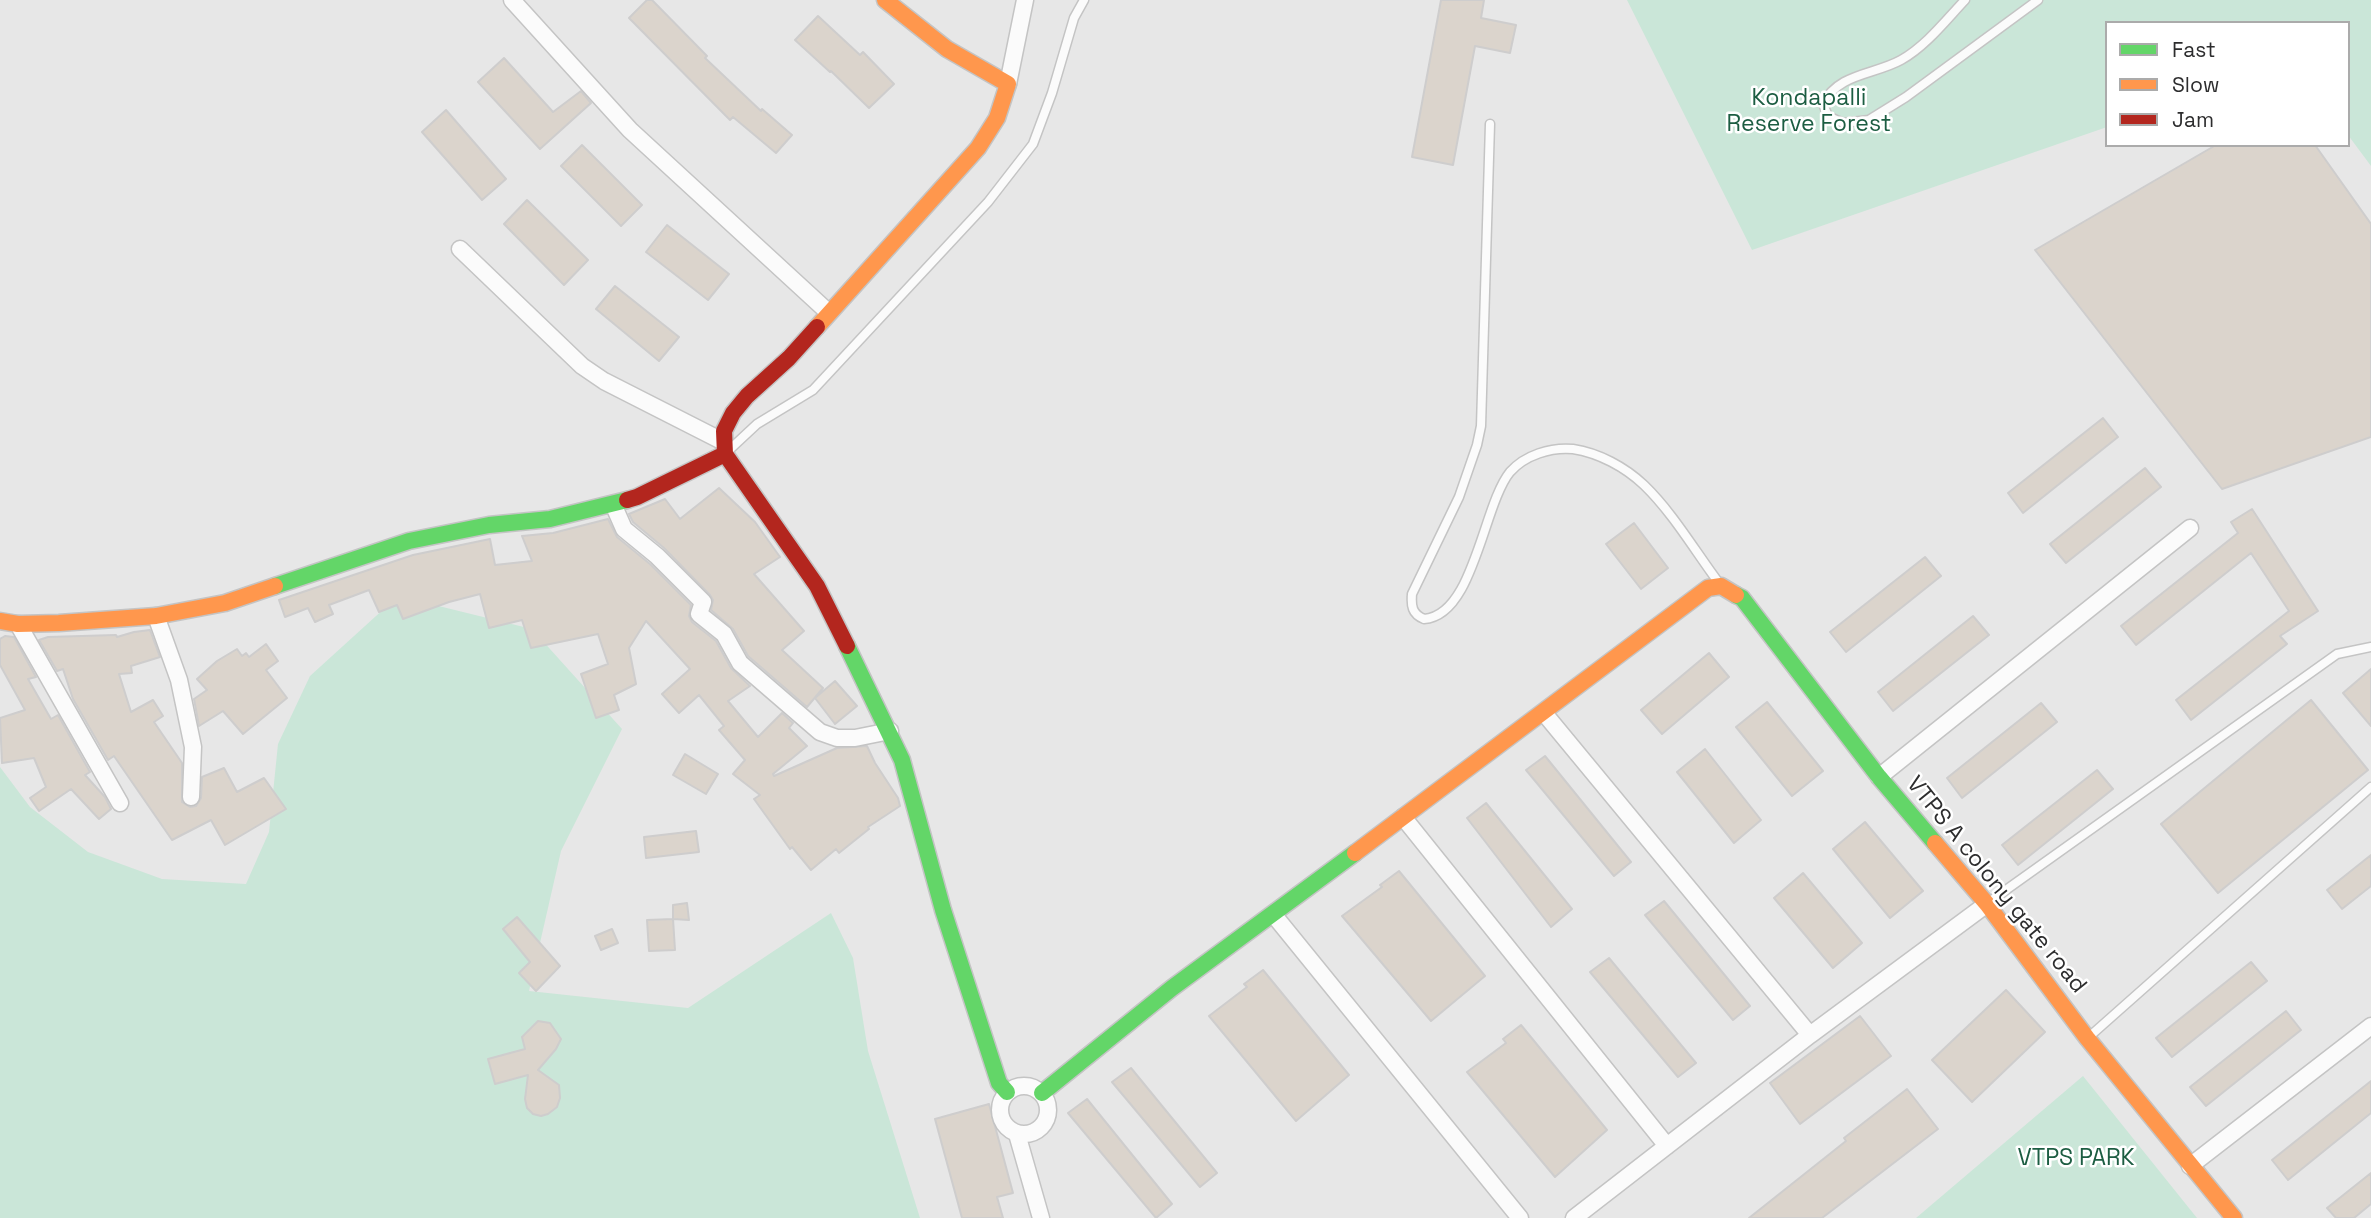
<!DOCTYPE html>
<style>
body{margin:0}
#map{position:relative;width:2371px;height:1218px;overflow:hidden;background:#e7e7e7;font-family:"Space Grotesk",sans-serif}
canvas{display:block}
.legend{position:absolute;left:2105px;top:21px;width:245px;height:126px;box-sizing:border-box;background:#fff;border:2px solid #ababab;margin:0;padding:9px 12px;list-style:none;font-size:21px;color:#2d2d2e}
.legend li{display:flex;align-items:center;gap:14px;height:35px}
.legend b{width:35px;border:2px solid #ababab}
</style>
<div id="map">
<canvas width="2371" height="1218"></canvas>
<ul class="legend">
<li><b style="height:9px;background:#63d668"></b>Fast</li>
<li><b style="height:9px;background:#ff974d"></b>Slow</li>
<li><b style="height:9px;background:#b3261e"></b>Jam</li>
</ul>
</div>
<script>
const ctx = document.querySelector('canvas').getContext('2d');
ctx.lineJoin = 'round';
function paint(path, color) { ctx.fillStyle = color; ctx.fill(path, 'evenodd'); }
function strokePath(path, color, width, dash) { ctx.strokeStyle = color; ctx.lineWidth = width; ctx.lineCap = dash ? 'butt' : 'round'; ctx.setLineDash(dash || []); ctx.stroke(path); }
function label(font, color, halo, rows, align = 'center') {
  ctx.font = font + ' "Space Grotesk",sans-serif'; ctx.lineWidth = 5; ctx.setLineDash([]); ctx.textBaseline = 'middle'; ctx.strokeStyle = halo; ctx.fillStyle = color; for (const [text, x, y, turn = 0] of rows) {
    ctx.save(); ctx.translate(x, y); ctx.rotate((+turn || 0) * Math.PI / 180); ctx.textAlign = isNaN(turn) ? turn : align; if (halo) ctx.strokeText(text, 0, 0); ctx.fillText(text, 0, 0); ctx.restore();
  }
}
const green = new Path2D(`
 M1627,0H2371V166L2348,135V23H2107V127L1752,250Z
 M398,596L532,629L622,729L561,851L529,991L688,1008L831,913L853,958L868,1051L920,1218H0V767L30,807L88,852L162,879L246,884L269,832L278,744L310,676Z
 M2083,1076L2197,1218H1916Z`);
const building = new Path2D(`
 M647,0H652L707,56L705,58L761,111L762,109L792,135L776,153L733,117L730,120L629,18Z
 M1441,0H1484L1481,18L1516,25L1510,53L1475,46L1453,165L1412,157Z
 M818,16L860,55L863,52L894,84L869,108L831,71L830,72L795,40Z
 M504,58L553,112L581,91L591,103L540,149L478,82Z
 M446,110L506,179L482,200L422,132Z
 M582,145L642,205L621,226L561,166Z
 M2216,145H2315L2371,224V437L2222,489L2035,250Z
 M527,200L588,260L564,285L504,224Z
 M667,225L729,274L708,300L646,252Z
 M615,286L679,337L659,361L596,309Z
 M2103,418L2118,437L2023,513L2008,493Z
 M2145,468L2161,487L2066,563L2050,544Z
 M719,488L755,522L780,557L754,574L804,631L782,650L823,688L807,707L748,656L733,629L711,610L713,600L710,595L664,548L633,522L629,514L665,499L680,519Z
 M2252,509L2318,611L2280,636L2287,644L2191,720L2176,700L2289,611L2251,553L2136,645L2121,626L2238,533L2231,522Z
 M608,519L617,537L650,564L691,605L689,616L692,622L716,641L731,668L750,686L728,701L758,737L782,713L793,723L789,728L807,746L773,774L774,776L837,748L867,746L875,763L898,798L900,806L868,827L869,829L839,853L836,849L811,870L792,847L790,849L754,799L760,795L733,774L745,760L719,730L724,726L699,695L679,713L662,694L690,669L646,621L629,648L636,684L614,695L619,710L596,718L581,674L608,664L598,634L531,648L522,620L489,628L480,594L449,602L403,619L397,605L379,612L369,590L329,605L333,614L315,622L308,608L285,617L279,600L413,555L490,539L495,565L532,561L522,536L553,533Z
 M1634,523L1668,568L1641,589L1606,544Z
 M1925,557L1941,576L1846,652L1830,632Z
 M1973,616L1989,635L1893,711L1878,692Z
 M150,630L160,657L131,666L132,673L119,674L131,712L153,700L163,716L154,722L182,763V802L190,807L196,806L201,798L202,777L224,768L237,792L264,778L286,809L225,845L211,820L172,840L114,756L108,760L73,699L63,669L57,671L39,640L48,637L116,635L117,637L134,632Z
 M5,636L14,637L36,677L28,679L51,719L58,715L90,772L85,775L105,797L111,809L99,819L71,789L39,811L30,798L46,787L34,758L2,763L0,718L25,710L0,665V639Z
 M266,644L278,661L266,670L287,698L243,734L223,711L199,726L194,699L207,690L197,679L217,661L237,649L242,656L246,653L249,657Z
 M1709,653L1729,677L1662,734L1641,710Z
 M2371,669V726L2343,693Z
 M835,681L857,706L835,724L815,698Z
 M2311,700L2368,770L2218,893L2161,824Z
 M1767,702L1823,771L1792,796L1736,727Z
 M2041,703L2057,722L1962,798L1947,778Z
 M1705,749L1761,820L1734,843L1677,772Z
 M685,754L718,774L706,794L673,775Z
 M1545,756L1631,862L1614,876L1526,770Z
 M2097,770L2113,789L2018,865L2002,845Z
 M1486,803L1572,909L1551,927L1467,818Z
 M1865,822L1923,891L1890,918L1833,849Z
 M696,831L699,852L646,858L644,837Z
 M2371,855V886L2342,909L2327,890Z
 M1399,871L1485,976L1431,1021L1342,916L1382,887L1380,885Z
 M1803,873L1862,943L1833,968L1774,898Z
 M1664,901L1750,1006L1733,1020L1645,915Z
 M687,903L689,920L673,919V905Z
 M517,917L560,966L536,991L519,973L530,962L503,929Z
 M673,919L675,950L649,951L647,920Z
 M612,929L618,943L601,950L595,936Z
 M1609,958L1696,1063L1678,1077L1590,972Z
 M2251,962L2267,981L2172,1057L2156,1038Z
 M1263,970L1349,1075L1296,1121L1209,1016L1247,987L1244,984Z
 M2006,990L2045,1032L1972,1102L1932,1060Z
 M2286,1011L2301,1030L2206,1106L2190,1087Z
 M1860,1016L1891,1056L1800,1124L1770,1083Z
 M538,1021L550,1023L561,1039L556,1049L538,1070L559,1085L560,1098L557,1107L548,1114L541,1116L533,1114L527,1108L525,1099L528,1075L495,1084L488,1059L525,1049L522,1037Z
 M1521,1025L1607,1130L1555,1177L1467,1072L1506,1043L1503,1039Z
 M1131,1068L1217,1173L1200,1187L1112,1082Z
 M2371,1081V1113L2288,1180L2272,1160Z
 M1907,1089L1938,1129L1822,1218H1749L1846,1141L1844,1138Z
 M1087,1099L1172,1204L1156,1218L1068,1113Z
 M989,1104L1013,1193L997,1197L1003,1218H962L935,1119Z
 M2371,1173V1204L2354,1218H2336L2327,1208Z`);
const lane = new Path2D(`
 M1965,0C1946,20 1926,46 1901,60C1874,75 1838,73 1823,104L1828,116L1843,123L1869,120L1906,97L2038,0
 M1490,124L1481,426L1477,445L1459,497L1412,594C1411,606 1412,614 1424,619C1474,616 1483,505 1510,472C1525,455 1551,447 1573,449C1599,453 1625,467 1644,485C1673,513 1695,551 1719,583
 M727,452L757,424L813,390L988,202L1033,144L1052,93L1074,18L1084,0
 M1989,902L2337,654L2371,647
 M2090,1036L2371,787`);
const street = new Path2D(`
 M512,0L630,130L828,312
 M1008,84L1025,0
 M460,249L582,366L604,381L722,441
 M613,504L624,529L657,556L703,602L699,614L724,634L740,663L820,732L837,738H855L890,731
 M156,616L179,680L193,747L191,797
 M18,624L120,803
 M1544,713L1810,1035
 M1879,777L2190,528
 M1403,817L1667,1146
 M1273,914L1520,1218
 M1000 1110a24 24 0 1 1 48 0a24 24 0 1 1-48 0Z
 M1017,1134L1041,1218
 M2190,1166L2371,1026
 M1574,1218L1810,1035L1987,904`);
const fast = new Path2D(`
 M275,586L409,541L489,525L550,519L627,500
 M1736,595L1742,598L1879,777L1935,843
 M847,646L902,760L943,910L999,1083L1007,1092
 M1042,1093L1172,988L1355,853`);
const slow = new Path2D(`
 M817,327L978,148L997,118L1008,84L947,49L885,0
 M0,621L18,624L59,623L156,616L225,603L275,586
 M1935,843L1987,904L2087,1038L2234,1218
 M1355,853L1708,588L1721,586L1736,595`);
const jam = new Path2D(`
 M817,327L789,358L747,396L733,413L724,431L725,454L817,586L847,646
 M627,500L637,497L725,454`);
const parkNames = [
 ["Kondapalli",1809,99],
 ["Reserve Forest",1809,125],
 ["VTPS PARK",2076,1159]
];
const streetNames = [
 ["VTPS A colony gate road",1996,885,51]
];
paint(green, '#cae6d8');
paint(building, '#dbd4cc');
strokePath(building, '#cecdcd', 2);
strokePath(lane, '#c4c4c4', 11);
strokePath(street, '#c4c4c4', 19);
strokePath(fast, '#c4c4c4', 19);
strokePath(slow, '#c4c4c4', 19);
strokePath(jam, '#c4c4c4', 19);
strokePath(lane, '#fbfbfb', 8);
strokePath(street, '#fbfbfb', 16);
strokePath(fast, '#63d668', 16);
strokePath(slow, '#ff974d', 16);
strokePath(jam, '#b3261e', 16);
label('23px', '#1c5d42', '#fff', parkNames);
label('23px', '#2d2d2e', '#fff', streetNames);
</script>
